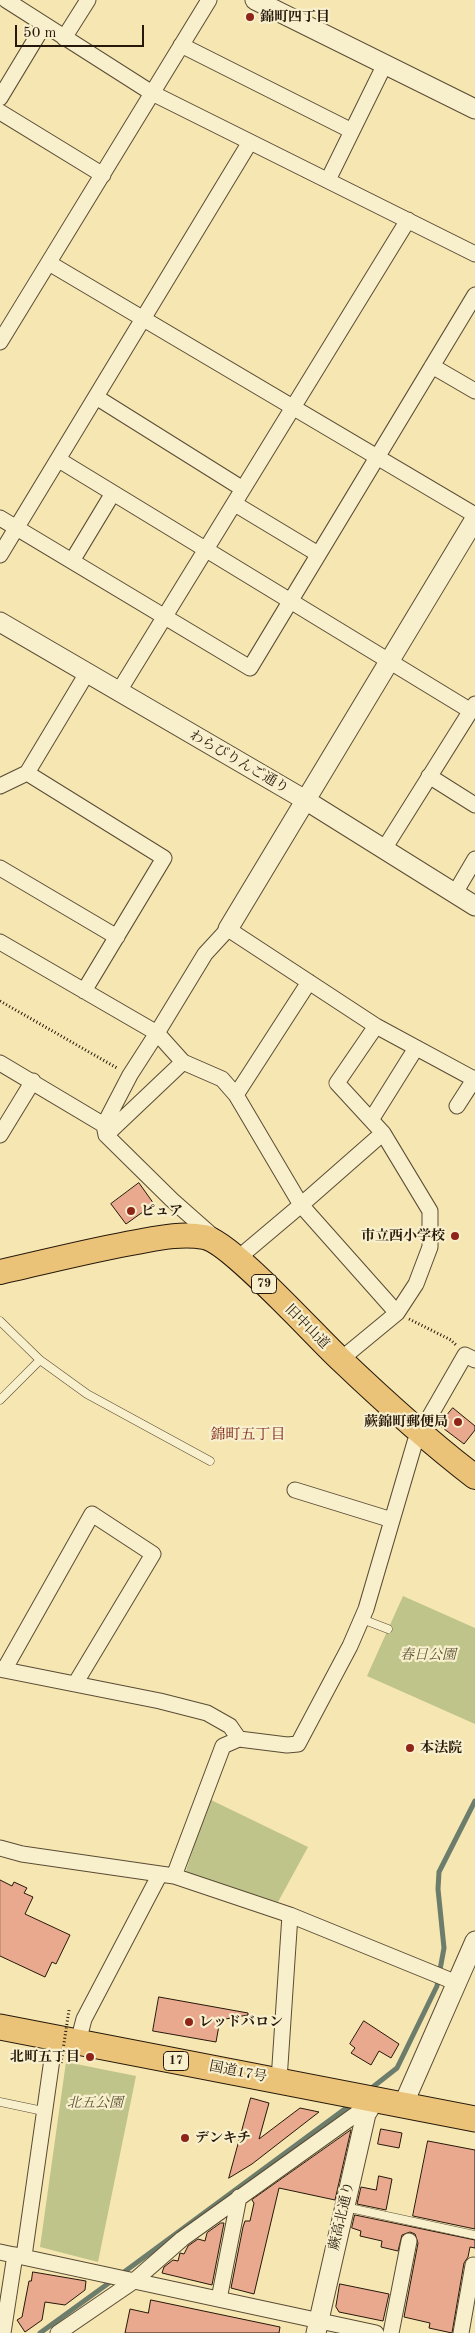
<!DOCTYPE html>
<meta charset="utf-8">
<style>
body{margin:0}
#map{position:relative;width:475px;height:2333px;overflow:hidden;background:#f5e6b2;font-family:"Old Standard TT",serif}
canvas{display:block}
.scale{position:absolute;left:15px;top:25px;width:129px;height:22px;box-sizing:border-box;border:2px solid #26180a;border-top:0;padding-left:6px;font-size:15px;line-height:18px;white-space:nowrap;color:#26180a;-webkit-text-stroke:4px #f8efcd;paint-order:stroke}
</style>
<div id="map">
<canvas width="475" height="2333"></canvas>
<div class="scale">50 m</div>
</div>
<script>
const ctx = document.querySelector('canvas').getContext('2d');
ctx.lineJoin = 'round';
function paint(path, color) { ctx.fillStyle = color; ctx.fill(path, 'evenodd'); }
function strokePath(path, color, width, dash) { ctx.strokeStyle = color; ctx.lineWidth = width; ctx.lineCap = dash ? 'butt' : 'round'; ctx.setLineDash(dash || []); ctx.stroke(path); }
function label(font, color, halo, rows, align = 'center') {
  ctx.font = font + ' "Old Standard TT","Noto Serif JP",serif'; ctx.lineWidth = 4.5; ctx.setLineDash([]); ctx.textBaseline = 'middle'; ctx.strokeStyle = halo; ctx.fillStyle = color; for (const [text, x, y, turn = 0] of rows) {
    ctx.save(); ctx.translate(x, y); ctx.rotate((+turn || 0) * Math.PI / 180); ctx.textAlign = isNaN(turn) ? turn : align; if (halo) ctx.strokeText(text, 0, 0); ctx.fillText(text, 0, 0); ctx.restore();
  }
}
const green = new Path2D(`
 M403,1596L475,1628V1724L367,1676Z
 M209,1799L308,1847L278,1902L185,1874Z
 M66,2062L136,2076L98,2262L40,2247Z`);
const stream = new Path2D(`
 M369,2090L397,2068L437,1986L444,1948L438,1889L439,1872L475,1801
 M120,2275L353,2103
 M40,2333L113,2280`);
const building = new Path2D(`
 M139,1183L154,1204L126,1224L111,1204Z
 M453,1408L475,1426V1430L464,1444L439,1425Z
 M0,1880L12,1886L14,1882L27,1888L24,1893L33,1897L25,1914L70,1935L56,1964L52,1962L45,1977L0,1956Z
 M159,1997L248,2013V2015L220,2020L216,2042L153,2031Z
 M364,2021L399,2044L391,2058L379,2051L371,2065L351,2053L355,2048L350,2044Z
 M251,2098L269,2103L259,2139L300,2108L319,2112L252,2164L229,2178Z
 M381,2129L402,2133L399,2148L378,2144Z
 M351,2130L335,2200L279,2188L254,2294L231,2288L243,2227L245,2221H250L254,2203L252,2200Z
 M428,2141L475,2150V2229L413,2216Z
 M379,2176L392,2179L386,2210L357,2204L361,2187L376,2190Z
 M355,2215L475,2240V2248L470,2247L468,2257L464,2263L452,2333L429,2328L430,2323L404,2317L418,2243L415,2234L410,2232L402,2235L398,2251L381,2247L382,2241L360,2236L361,2231L352,2228Z
 M221,2223H224L212,2285L162,2273L164,2267L173,2260L178,2261L180,2253L184,2254L188,2246L198,2239L205,2241L207,2233Z
 M33,2272L86,2281L85,2290L65,2305L45,2302L42,2320L25,2332L17,2320L22,2317L29,2281H31Z
 M340,2284L389,2294L383,2321L339,2312L336,2307Z
 M151,2300L280,2327L279,2333H125L130,2309L148,2313Z`);
const path = new Path2D(`
 M0,1001L117,1068
 M409,1319L451,1340L456,1345`);
const service = new Path2D(`
 M0,1321L40,1360L87,1394L210,1461
 M0,1400L40,1360
 M362,1619L388,1629
 M0,2102L43,2111
 M345,2207L475,2235`);
const minor = new Path2D(`
 M6,0L152,93L475,254
 M64,38L88,0
 M181,45L352,131
 M0,98L44,25
 M0,112L103,175
 M328,180L385,64
 M49,263L475,515
 M0,342L209,0
 M432,366L475,391
 M96,397L243,489
 M59,460L471,711
 M235,504L318,554
 M0,518L250,668L475,295
 M0,555L250,142
 M72,561L113,493
 M119,691L408,220
 M27,773L164,858L84,991
 M429,776L475,805
 M0,786L27,773L87,673
 M384,849L475,704
 M0,868L117,937
 M455,893L475,859
 M0,942L157,1033L205,954L228,929L376,1026L474,1079
 M183,1062L157,1033L130,1075L104,1125L106,1135L172,1200L215,1238
 M0,1063L104,1125
 M236,1095L301,1205L237,1259
 M457,1106L475,1078
 M371,1120L416,1048
 M383,1133L301,1205L397,1313
 M0,1135L33,1081
 M106,1135L183,1062L222,1079L236,1095L309,982
 M340,1360L397,1313L416,1284L430,1247V1211L383,1133L337,1083L376,1026
 M295,1490L392,1520
 M0,1669L160,1701L207,1713L230,1726L239,1739
 M4,1670L92,1514L153,1554L75,1684
 M0,1848L22,1854L174,1876L290,1915L457,1983
 M174,1876L223,1746L239,1739L287,1745L298,1744L350,1646L366,1609L415,1442L465,1355L475,1360
 M78,2042L84,2019L160,1874
 M279,2080L290,1915
 M0,2252L376,2333
 M24,2256L55,2038
 M219,2299L239,2197
 M3,2333L15,2255
 M58,2333L134,2281L182,2239L373,2102
 M391,2333L409,2241
 M461,2333L473,2265`);
const tertiary = new Path2D(`
 M255,0L475,109
 M0,622L307,801L475,906
 M228,929L475,519
 M403,2105L475,1941
 M316,2333L366,2114L374,2101`);
const primary = new Path2D(`
 M0,1272C45,1262 91,1250 137,1242C159,1238 181,1233 204,1237C230,1241 316,1337 341,1360C384,1401 428,1441 475,1477`);
const trunk = new Path2D(`
 M0,2027L475,2119`);
const pathBridge = new Path2D(`
 M61,2063L69,2010`);
const markers = [
 [250,17,5,"#8f2418"],
 [131,1211,5,"#8f2418"],
 [455,1236,5,"#8f2418"],
 [458,1422,5,"#8f2418"],
 [410,1748,5,"#8f2418"],
 [189,2022,5,"#8f2418"],
 [90,2057,5,"#8f2418"],
 [185,2138,5,"#8f2418"]
];
const shields = [
 [264,1284,25],
 [176,2061,25]
];
const shieldNames = [
 ["79",264,1284],
 ["17",176,2061]
];
const poiNames = [
 ["錦町四丁目",260,17],
 ["ピュア",141,1211],
 ["市立西小学校",445,1236,"right"],
 ["蕨錦町郵便局",448,1422,"right"],
 ["本法院",420,1748],
 ["レッドバロン",199,2022],
 ["北町五丁目",80,2057,"right"],
 ["デンキチ",195,2138]
];
const streetNames = [
 ["わらびりんご通り",239,762,30],
 ["旧中山道",307,1327,45],
 ["国道17号",238,2072,11],
 ["蕨高北通り",342,2216,-77]
];
const parkNames = [
 ["春日公園",428,1655],
 ["北五公園",95,2103]
];
const neighbourhoodNames = [
 ["錦町五丁目",248,1435]
];
paint(green, '#bfc48a');
strokePath(stream, '#6d7d6c', 5);
paint(building, '#e8a98e');
strokePath(building, '#26180a', 1);
strokePath(service, '#5a4c34', 9);
strokePath(minor, '#5a4c34', 17);
strokePath(tertiary, '#5a4c34', 21);
strokePath(primary, '#26180a', 26);
strokePath(trunk, '#26180a', 27);
strokePath(path, '#26180a', 3, [1, 2.5]);
strokePath(service, '#f8efcd', 8);
strokePath(minor, '#f8efcd', 15);
strokePath(tertiary, '#f8efcd', 19);
strokePath(primary, '#eac379', 24);
strokePath(trunk, '#eac379', 25);
strokePath(pathBridge, '#26180a', 3, [1, 2.5]);
for (const [x, y, r, color] of markers) { const dot = new Path2D(); dot.arc(x, y, r, 0, 2 * Math.PI); ctx.fillStyle = color; ctx.fill(dot); strokePath(dot, '#f8efcd', 2); }
for (const [x, y, w] of shields) { const box = new Path2D(); box.roundRect(x - w / 2, y - 9.5, w, 19, 4); ctx.fillStyle = '#f8efcd'; ctx.fill(box); strokePath(box, '#26180a', 1); }
label('bold 12px', '#26180a', null, shieldNames);
label('bold 14px', '#26180a', '#f8efcd', poiNames, 'left');
label('14px', '#26180a', '#f8efcd', streetNames);
label('italic 14px', '#5c5437', '#f8efcd', parkNames);
label('15px', '#7a1f14', '#f8efcd', neighbourhoodNames);
</script>
